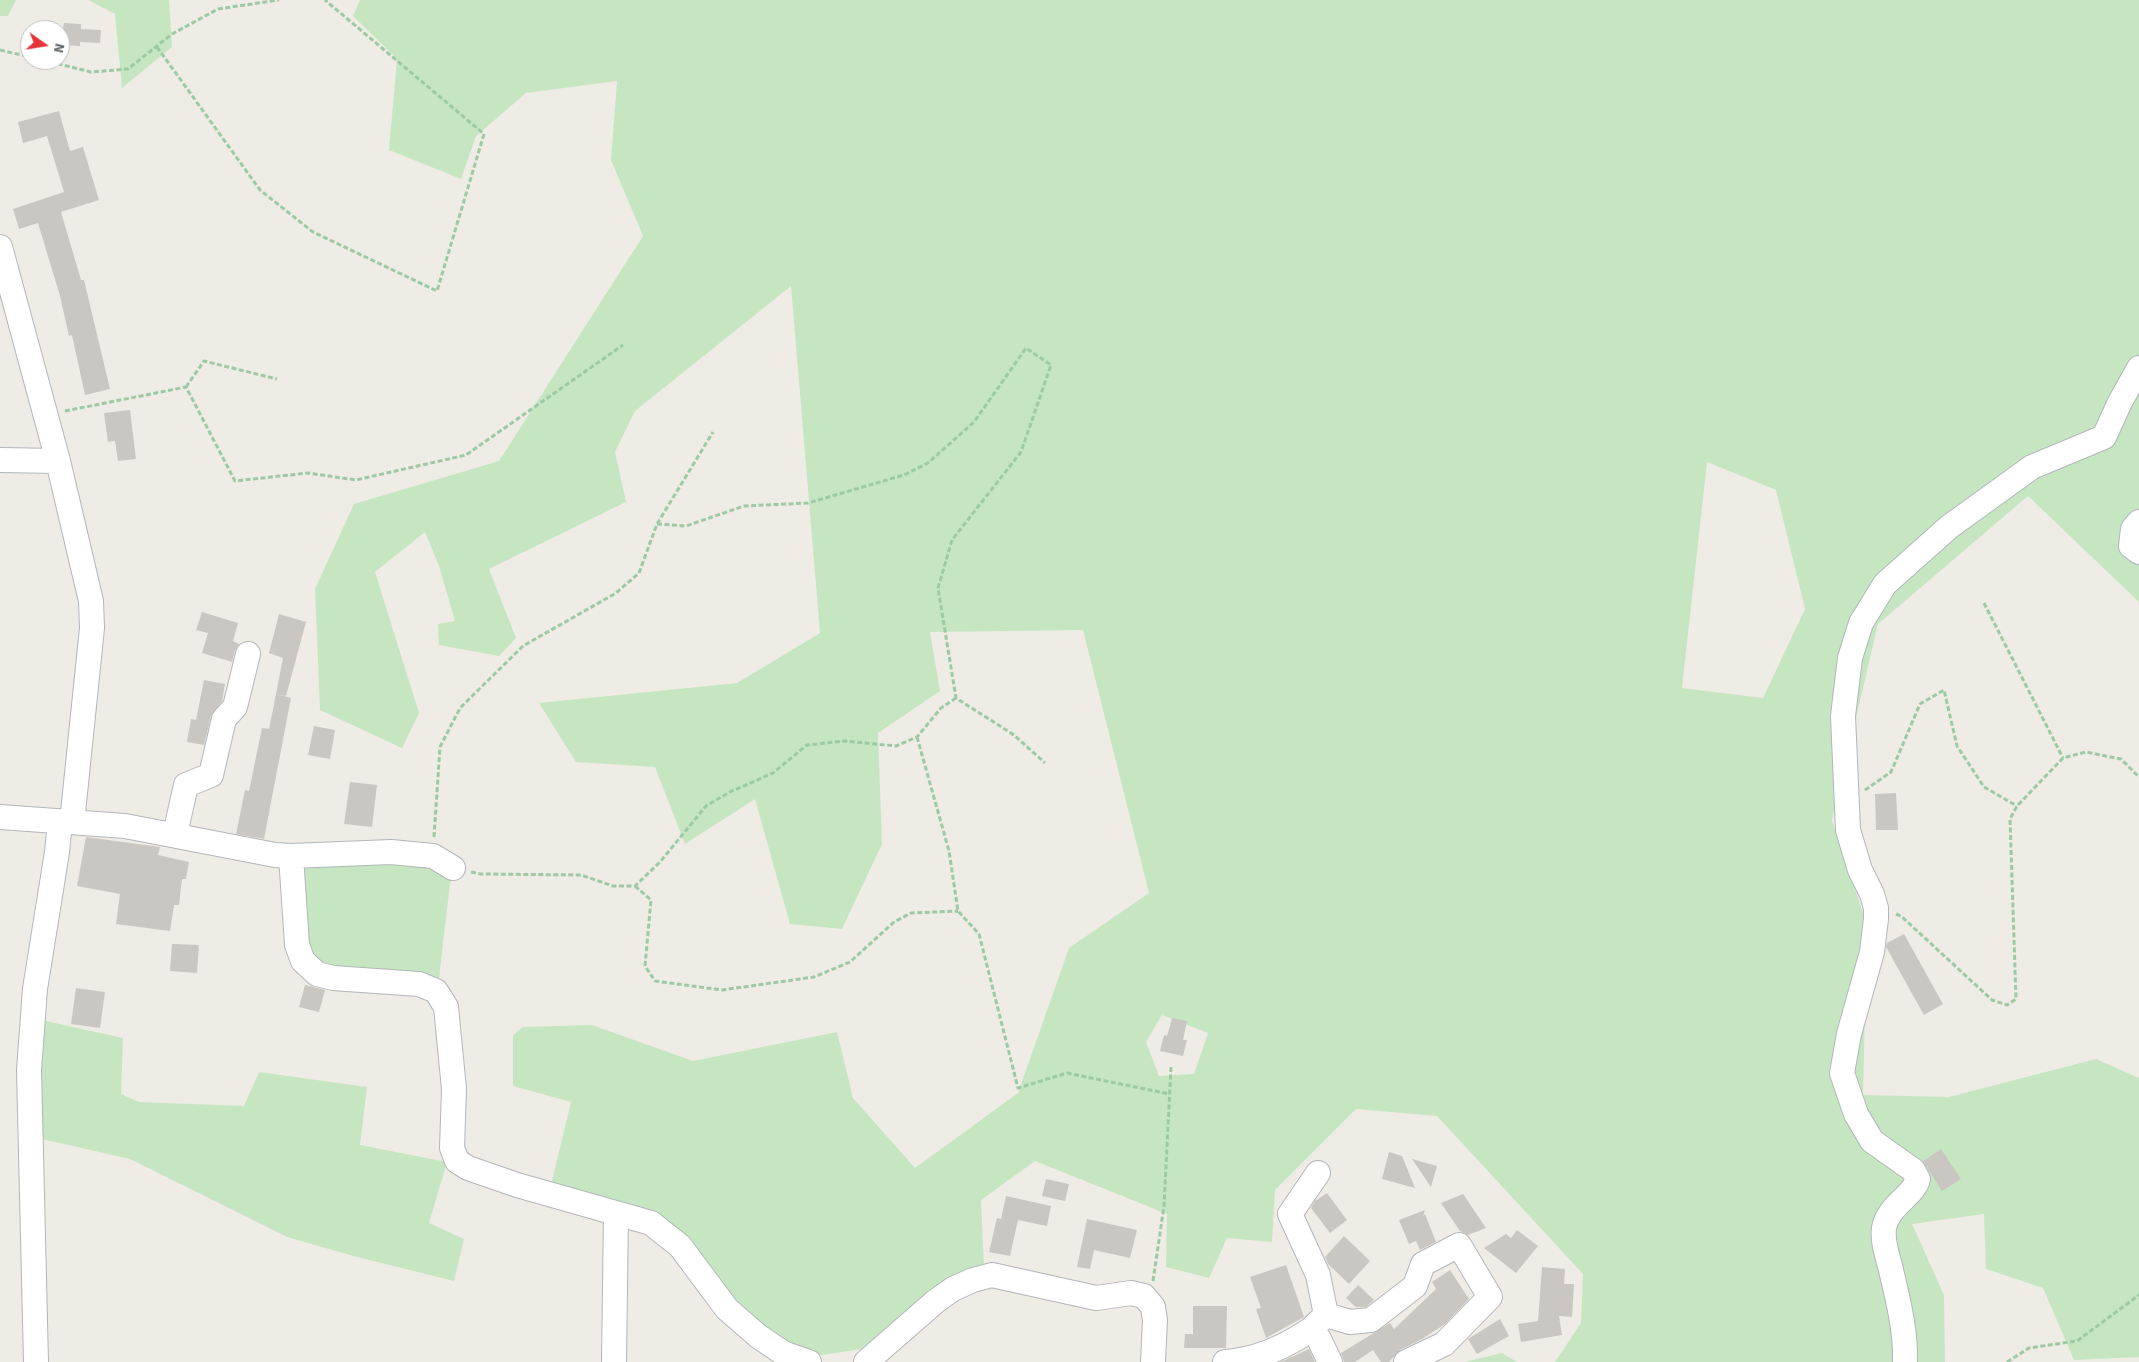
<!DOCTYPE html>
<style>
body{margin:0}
#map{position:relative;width:2139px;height:1362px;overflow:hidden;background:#efece5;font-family:"Source Sans 3",sans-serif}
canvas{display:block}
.north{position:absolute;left:20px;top:20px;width:50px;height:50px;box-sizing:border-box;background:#fff;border:1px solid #bec0c1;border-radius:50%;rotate:103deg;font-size:14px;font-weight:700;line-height:20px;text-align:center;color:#5d6165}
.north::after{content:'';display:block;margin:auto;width:18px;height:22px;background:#e6343a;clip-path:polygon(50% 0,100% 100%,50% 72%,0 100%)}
</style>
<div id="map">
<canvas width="2139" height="1362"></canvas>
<div class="north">N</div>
</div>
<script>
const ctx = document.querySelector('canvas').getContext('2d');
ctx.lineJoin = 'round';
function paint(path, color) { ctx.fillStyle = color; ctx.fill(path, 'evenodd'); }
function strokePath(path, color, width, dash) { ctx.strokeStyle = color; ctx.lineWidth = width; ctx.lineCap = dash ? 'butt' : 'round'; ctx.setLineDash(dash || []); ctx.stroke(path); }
const green = new Path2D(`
 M0,0H16L8,16H0Z
 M88,0H169L172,47L122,88L115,14Z
 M360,0H2139V602L2028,496L1878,624L1832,820L1867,925L1863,1095L1949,1097L2096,1059L2139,1078V1357L2074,1360L2043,1288L1986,1269L1984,1214L1912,1224L1944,1295L1945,1362H1555L1581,1323L1583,1274L1437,1116L1356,1109L1275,1190L1272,1242L1227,1238L1209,1278L1166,1267L1167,1214L1035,1161L981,1200L984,1269L875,1347L815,1356L766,1332L736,1301L670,1224L551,1185L571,1102L513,1086V1035L523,1027L592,1025L693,1061L837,1032L853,1098L915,1168L1018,1093L1069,948L1149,893L1083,630L930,632L940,691L878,733L882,844L842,929L790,924L755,799L685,844L655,767L576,762L539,703L737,683L820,633L791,286L635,411L615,452L626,502L489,569L516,638L499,656L439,645L438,624L455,621L439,566L425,532L375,572L419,713L402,748L320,710L315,589L354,504L499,461L643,236L611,160L617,81L526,93L476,136L461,179L389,150L397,59L353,16ZM1707,462L1776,490L1805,609L1763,698L1682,688ZM1162,1015L1208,1033L1194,1074L1159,1076L1146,1042Z
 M298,860H424L451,875L439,978L329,971L305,954Z
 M41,1020L123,1038L121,1094L139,1102L244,1106L259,1072L367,1087L360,1145L447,1162L429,1223L464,1239L454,1281L357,1257L287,1237L130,1159L42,1139L38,1066Z
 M1502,1353L1517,1362H1465Z`);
const building = new Path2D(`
 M64,23L81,24V29L101,30L100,43L80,42V46L62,45L63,40H60V30H55V27L63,28Z
 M59,111L70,151L83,147L99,200L61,212L81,280H84L110,389L85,395L72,335L69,336L60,296L38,223L19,229L13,209L64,192L47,136L23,143L18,122Z
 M130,410L136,459L118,461L115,441L108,442L104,413Z
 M202,612L238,623L233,641L239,644L235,650L232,662L202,653L208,633L196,630Z
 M279,614L306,622L286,696L276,694L283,658L269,653Z
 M204,680L225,684L222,701L211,716L204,745L187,742L191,719L196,720Z
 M276,694L291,698L264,839L236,834L245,790L249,791L262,728L269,729Z
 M314,726L335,730L330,759L308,755Z
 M350,782L377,785L372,827L344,824Z
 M1896,793L1898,830H1876L1875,794Z
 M86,837L160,847L158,855L189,862L186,879H182L179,905H174L170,931L116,924L120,894L77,886Z
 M1904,934L1943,1004L1924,1015L1886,947L1887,943Z
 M172,944L199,945L197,973L170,971Z
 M305,985L325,990L319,1012L299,1007Z
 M76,988L105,992L100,1028L71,1024Z
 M1172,1018L1187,1021L1183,1040H1187L1183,1056L1160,1051L1164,1035L1167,1036Z
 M1941,1149L1961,1179L1942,1191L1923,1161Z
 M1389,1152L1402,1156L1415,1188L1382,1179Z
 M1412,1159L1437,1166L1431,1187Z
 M1046,1179L1069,1184L1065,1201L1042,1196Z
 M1327,1193L1347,1220L1330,1233L1311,1208L1315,1201Z
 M1463,1194L1486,1228L1468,1235L1460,1231L1441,1203Z
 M1006,1196L1051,1206L1047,1226L1018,1220L1010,1256L989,1252L997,1218L1001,1219Z
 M1425,1210L1423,1216L1425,1214L1436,1242L1420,1250L1416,1241L1409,1244L1399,1220Z
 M1087,1219L1137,1230L1130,1258L1094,1250L1090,1269L1077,1267Z
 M1517,1230L1538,1246L1516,1273L1484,1248L1506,1234L1511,1238Z
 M1344,1236L1370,1261L1349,1284L1328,1264L1325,1257Z
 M1286,1265L1304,1317L1266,1338L1256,1309L1261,1308L1250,1277Z
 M1542,1267L1565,1269L1564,1284H1574L1572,1317L1559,1316L1562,1335L1521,1342L1518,1324L1538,1321Z
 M1450,1270L1469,1299L1445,1324L1422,1339L1400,1350L1389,1362H1381L1373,1350L1355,1362H1344L1341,1353L1390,1323L1394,1329L1436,1289L1432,1282Z
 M1358,1285L1374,1300L1366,1307H1356L1346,1298Z
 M1193,1306H1227L1226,1348H1184L1185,1334H1193Z
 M1500,1319L1509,1336L1477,1354L1468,1339Z
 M1309,1349L1315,1362H1280L1294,1356Z`);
const path = new Path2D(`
 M157,47L260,190L313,232L437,291L484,134L325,0
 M0,50L30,57
 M43,60L91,72L128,69L172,34L218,9L279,0
 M186,387L204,361L277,379
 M65,411L186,387L235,481L308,473L356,480L466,455L623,345
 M657,524L686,526L744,506L808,503L904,475L928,463L974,422L1026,348L1051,365L1021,452L952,540L938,588L956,698L1014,735L1045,763
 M1984,603L2063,758
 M917,737L949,851L958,911L979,934L1018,1088L1067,1073L1170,1094
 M1865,790L1891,772L1920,704L1944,690L1957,746L1984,787L2017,806
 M434,837L440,747L460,708L523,646L616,593L639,573L657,524L713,432
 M471,872L481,874L581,875L613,886H635L660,862L706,806L730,792L773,773L807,745L845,741L896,746L917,737L941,708L956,698
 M635,886L651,900L645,966L655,981L722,990L814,977L850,962L894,922L911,913L958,911
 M1896,914L1901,916L1992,1000L2007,1005L2016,999L2010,819L2017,806L2063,758L2086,752L2121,759L2139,777
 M1153,1281L1164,1206L1171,1067
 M2007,1362L2029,1348L2077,1341L2139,1295`);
const minor = new Path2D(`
 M0,247L58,461L91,601L92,628L72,822
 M0,460L58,461
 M2139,522L2133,529L2131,546L2139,552
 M0,817L125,826L275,855L291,856L391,852L433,856L453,868
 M175,834L186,785L211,775L224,719L235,707L248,654
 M291,856L297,945L303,961L317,974L333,978L419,984L436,991L446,1007L454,1089L452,1148L457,1161L468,1168L517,1185L651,1223L680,1246L727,1309L758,1336L783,1353L809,1362
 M1326,1315L1350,1322L1371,1320L1415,1286L1423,1264L1459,1245L1490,1297L1444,1344L1406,1362
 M1310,1330L1326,1315L1318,1275L1290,1214L1318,1173
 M36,1362L29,1070L35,989L57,852L60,822
 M614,1362L616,1214
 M866,1362L936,1301L953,1289L973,1280L992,1275L1096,1298L1131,1293L1144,1296L1153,1307L1155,1320L1153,1362
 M1225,1362C1255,1360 1285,1347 1310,1330L1319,1339L1330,1362
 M1905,1362C1906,1331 1898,1300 1891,1270C1888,1257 1882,1242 1884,1228C1888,1205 1914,1196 1918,1179L1913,1170L1872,1141L1856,1114L1842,1073L1849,1034L1872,952L1876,919V908L1872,894L1860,870L1848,830L1843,716L1850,658L1861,623L1885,584L1949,527L2032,467L2104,437L2120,402L2139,368`);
paint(green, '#c6e6c2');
paint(building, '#cac7c2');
strokePath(minor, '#b2b6ba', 26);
strokePath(path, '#9ccaa4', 3, [5, 2.5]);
strokePath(minor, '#fff', 24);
</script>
